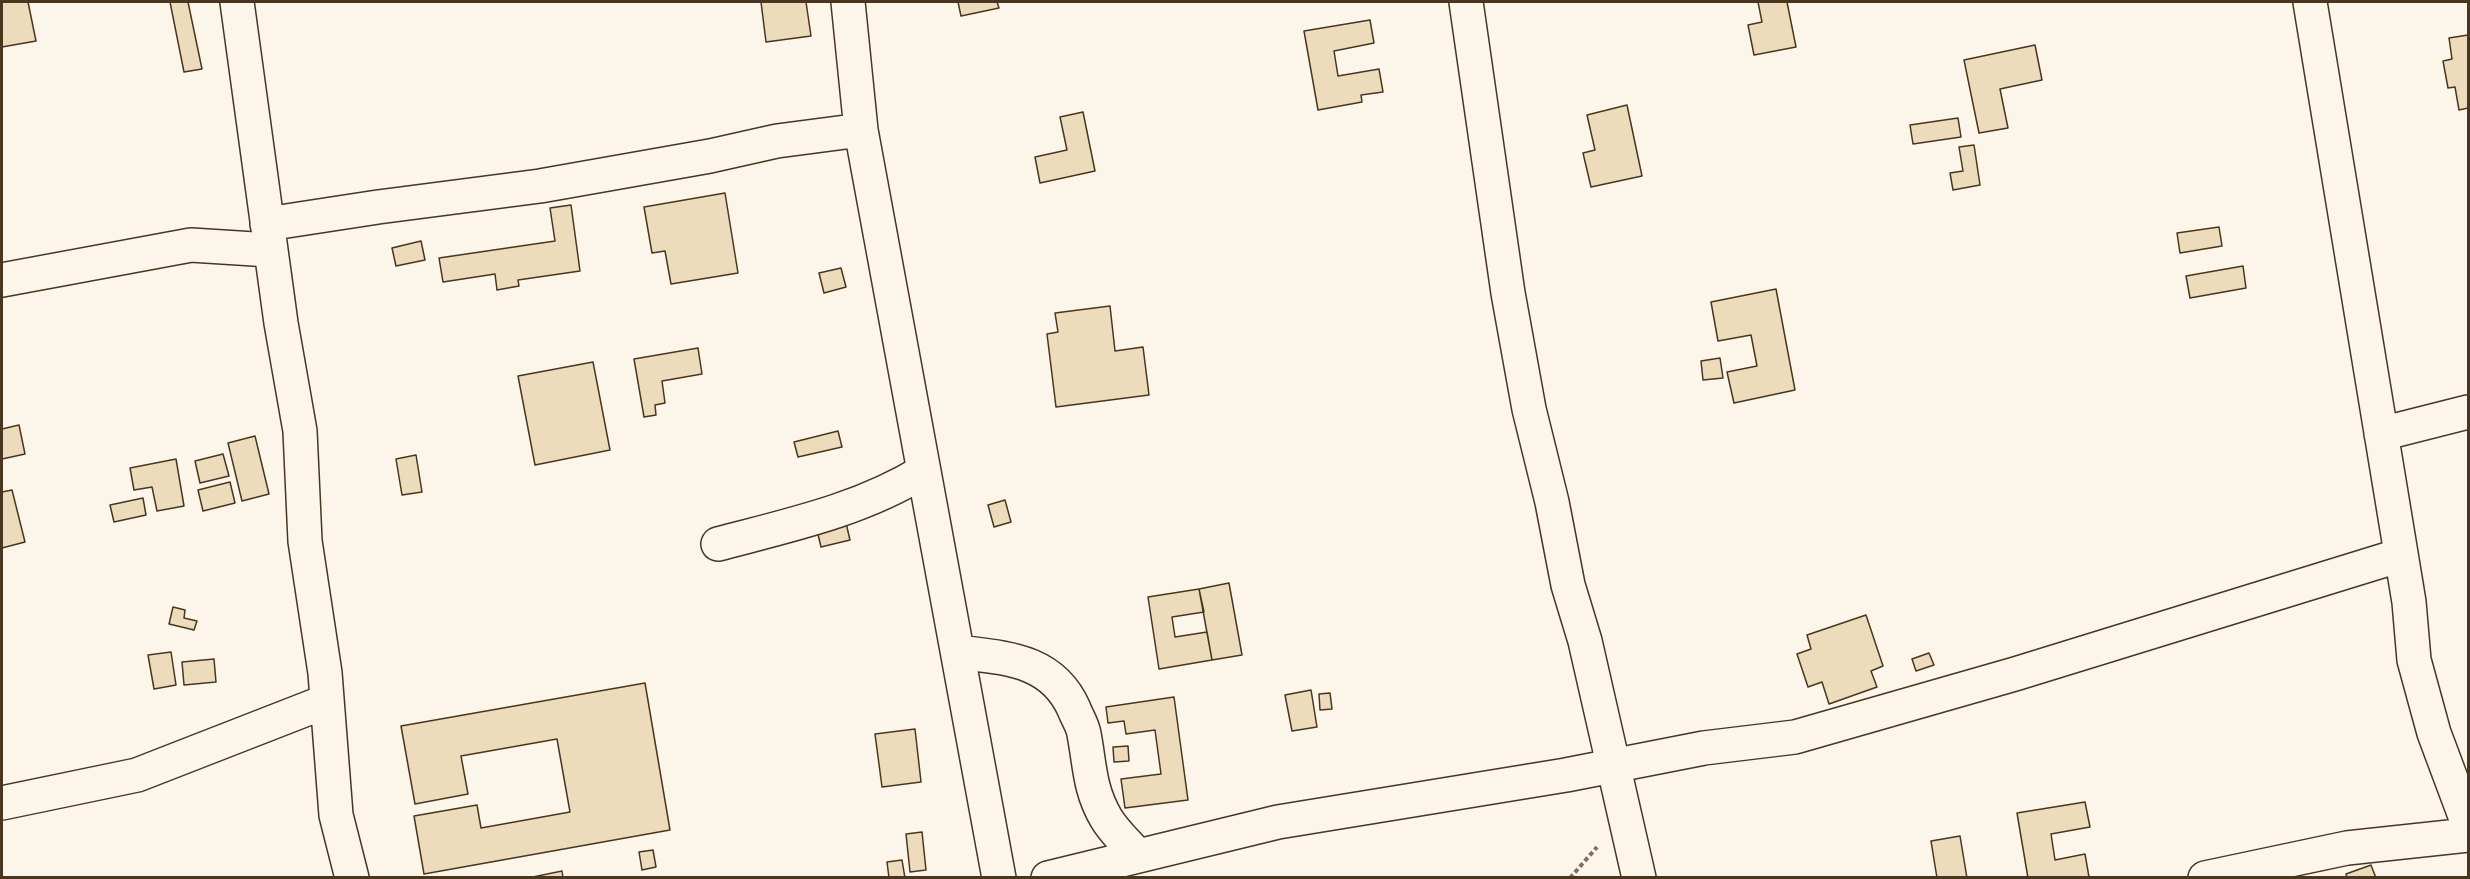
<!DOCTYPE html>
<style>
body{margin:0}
#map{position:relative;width:2470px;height:879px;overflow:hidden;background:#fbf6e9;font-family:Figtree,sans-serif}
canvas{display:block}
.frame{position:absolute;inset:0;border:3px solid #4a3520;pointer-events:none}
</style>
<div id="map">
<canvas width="2470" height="879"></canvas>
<div class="frame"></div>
</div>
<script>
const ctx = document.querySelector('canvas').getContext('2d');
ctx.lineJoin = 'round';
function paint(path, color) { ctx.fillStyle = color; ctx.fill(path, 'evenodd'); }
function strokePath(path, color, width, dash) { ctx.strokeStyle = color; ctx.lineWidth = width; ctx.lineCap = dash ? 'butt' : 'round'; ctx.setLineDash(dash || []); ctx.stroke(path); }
const building = new Path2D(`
 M2,2H28L36,41L2,47Z
 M170,2H188L202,69L184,72Z
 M761,2H806L811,36L766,42Z
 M958,2H997L999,8L961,16Z
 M1758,2H1787L1796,47L1754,55L1748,25L1762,22Z
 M1370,20L1374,43L1334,51L1338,76L1379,69L1383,92L1361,95L1362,102L1318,110L1304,31Z
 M2468,35V108L2459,110L2455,87L2448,88L2443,61L2452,59L2449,38Z
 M2035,45L2042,80L2000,89L2008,128L1979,133L1964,60Z
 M1627,105L1642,176L1591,187L1583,153L1595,150L1587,115Z
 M1083,112L1095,171L1040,183L1035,157L1067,150L1060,117Z
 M1958,118L1961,137L1913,144L1910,125Z
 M1974,145L1980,185L1953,190L1950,173L1963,171L1959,147Z
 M725,193L738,273L671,284L665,251L652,253L644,207Z
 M571,205L580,271L518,280L519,286L497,290L495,274L443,282L439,258L555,241L550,208Z
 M2219,227L2222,246L2180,253L2177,233Z
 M421,241L425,260L396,266L392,248Z
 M2243,266L2246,288L2190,298L2186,276Z
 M841,268L846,287L824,293L819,273Z
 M1776,289L1795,390L1734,403L1727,372L1757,366L1751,335L1718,341L1711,302Z
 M1110,306L1115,351L1143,347L1149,395L1056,407L1047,334L1058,332L1055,313Z
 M698,348L702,374L662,381L665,403L655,405L656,415L644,417L634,359Z
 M1720,358L1723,378L1703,380L1701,361Z
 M593,362L610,450L535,465L518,376Z
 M19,425L25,454L2,459V429Z
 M838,431L842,447L798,457L794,442Z
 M255,436L269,494L242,501L228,443Z
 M223,454L229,476L200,483L195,461Z
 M416,455L422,492L402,495L396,459Z
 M176,459L184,506L157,511L152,487L134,490L130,468Z
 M230,482L235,503L203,511L198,490Z
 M12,490L25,542L2,548V492Z
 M143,498L146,515L114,522L110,505Z
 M1005,500L1011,522L994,527L988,505Z
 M846,523L850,540L821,547L817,530Z
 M1229,583L1242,655L1212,660L1199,589Z
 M1199,589L1204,612L1172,617L1175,637L1207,632L1212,660L1159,669L1148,597Z
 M173,607L185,610L184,618L197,621L194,630L169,624Z
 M1866,615L1883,666L1871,671L1877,687L1829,704L1822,682L1808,687L1797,654L1811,649L1807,635Z
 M171,652L176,685L154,689L148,655Z
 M1929,653L1934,665L1916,671L1912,659Z
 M214,659L216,682L184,685L182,662Z
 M645,683L670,830L424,874L414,816L477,805L481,828L570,812L557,739L461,756L468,794L415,804L401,726Z
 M1311,690L1317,727L1292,731L1285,695Z
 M1330,693L1332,709L1320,710L1319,694Z
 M1174,697L1188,800L1125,808L1121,779L1161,774L1155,730L1126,734L1124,721L1108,723L1106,707Z
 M915,729L921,782L882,787L875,734Z
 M1128,746L1129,761L1114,762L1113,747Z
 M2085,802L2090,827L2051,834L2055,860L2085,854L2089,877L2028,878L2017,813Z
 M922,832L926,870L910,872L906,834Z
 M1960,836L1967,878H1937L1931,841Z
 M653,850L656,867L642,870L639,852Z
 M902,860L905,878H889L887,862Z
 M2371,865L2376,878H2347L2346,874Z
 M562,871L563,878H528Z`);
const path = new Path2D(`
 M1570,878L1597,847`);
const minor = new Path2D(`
 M237,2L281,323L300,431L305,541L325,673L336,815L352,878
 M848,2L861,130L999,878
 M1466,2L1508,293L1529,409L1552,502L1568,585L1585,641L1639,878
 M2310,2L2409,602L2414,660L2434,733L2468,824
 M267,224L378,207L540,186L710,156L777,141L861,130
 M2,280L191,245L270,250
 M2381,434L2468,412
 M718,544C790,525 861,510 924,471
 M958,652C1005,658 1052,659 1074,709C1077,717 1083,726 1084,734C1090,765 1089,789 1106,818C1114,832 1128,844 1138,856
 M2,803L137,775L327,701
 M1048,878L1278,822L1566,775L1704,748L1795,737L2015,674L2401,555
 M2205,878L2347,848L2468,835`);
paint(building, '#ecdcbc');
strokePath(building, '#4a3520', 1.5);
strokePath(minor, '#4a3520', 36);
strokePath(path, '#7f6f5c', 4, [4.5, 3]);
strokePath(minor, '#fbf6e9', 33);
</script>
